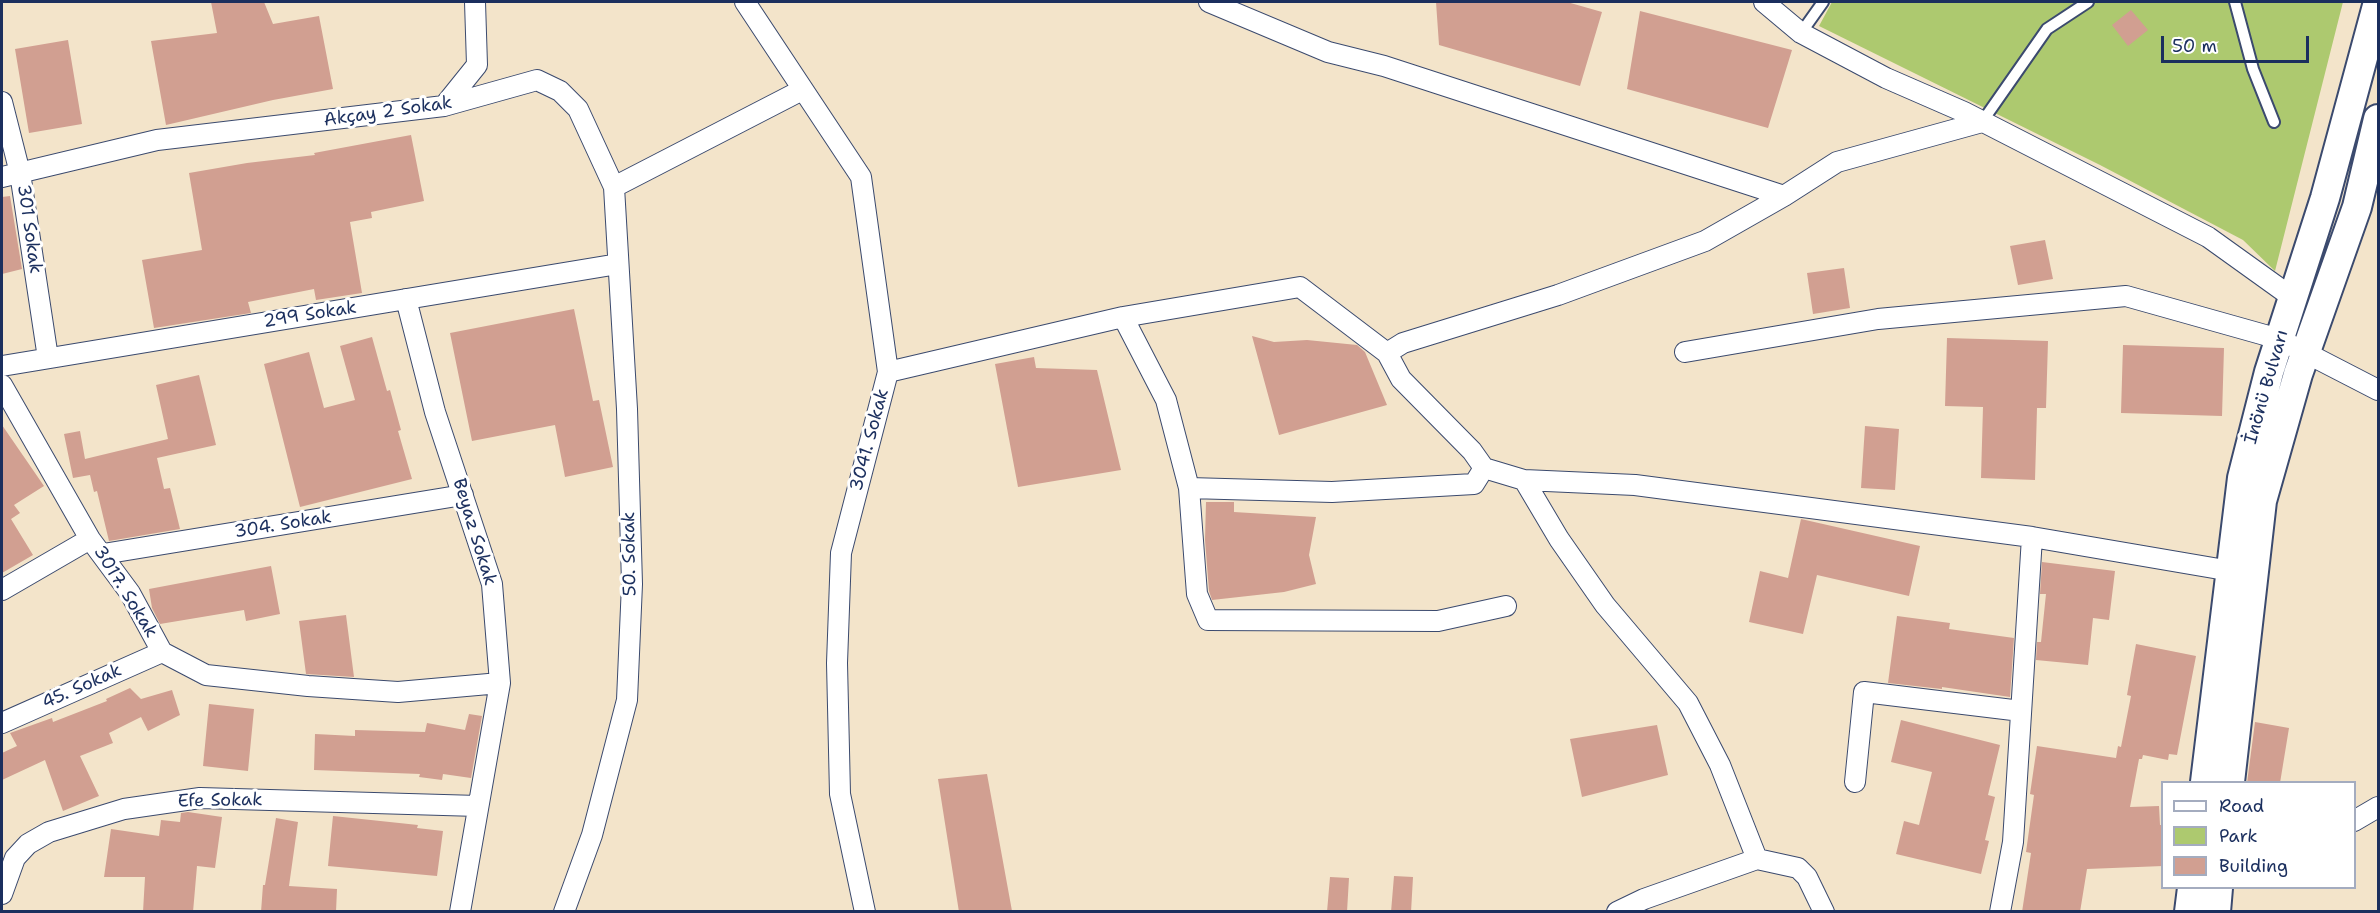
<!DOCTYPE html>
<meta charset="utf-8">
<style>
body{margin:0}
#map{position:relative;width:2380px;height:913px;overflow:hidden;background:#f3e4ca;font-family:"Shantell Sans",sans-serif}
canvas{display:block}
.frame{position:absolute;inset:0;border:3px solid #1b2f5e;pointer-events:none}
.legend{position:absolute;left:2161px;top:781px;width:195px;height:108px;box-sizing:border-box;background:#fff;border:2px solid #a4acbf;margin:0;padding:8px 10px;list-style:none;font-size:18px;color:#1b2f5e}
.legend li{display:flex;align-items:center;gap:12px;height:30px}
.legend b{width:30px;border:2px solid #a4acbf}
.scale{position:absolute;left:2161px;top:36px;width:148px;height:27px;box-sizing:border-box;border:3px solid #1b2f5e;border-top:0;padding-left:8px;font-size:18px;line-height:21px;white-space:nowrap;color:#1b2f5e;-webkit-text-stroke:4px #fff;paint-order:stroke}
</style>
<div id="map">
<canvas width="2380" height="913"></canvas>
<div class="frame"></div>
<ul class="legend">
<li><b style="height:8px;background:#fff"></b>Road</li>
<li><b style="height:16px;background:#adc96f"></b>Park</li>
<li><b style="height:16px;background:#d19f91"></b>Building</li>
</ul>
<div class="scale">50 m</div>
</div>
<script>
const ctx = document.querySelector('canvas').getContext('2d');
ctx.lineJoin = 'round';
function paint(path, color) { ctx.fillStyle = color; ctx.fill(path, 'evenodd'); }
function strokePath(path, color, width, dash) { ctx.strokeStyle = color; ctx.lineWidth = width; ctx.lineCap = dash ? 'butt' : 'round'; ctx.setLineDash(dash || []); ctx.stroke(path); }
function label(font, color, halo, rows, align = 'center') {
  ctx.font = font + ' "Shantell Sans",sans-serif'; ctx.lineWidth = 6; ctx.setLineDash([]); ctx.textBaseline = 'middle'; ctx.strokeStyle = halo; ctx.fillStyle = color; for (const [text, x, y, turn = 0] of rows) {
    ctx.save(); ctx.translate(x, y); ctx.rotate((+turn || 0) * Math.PI / 180); ctx.textAlign = isNaN(turn) ? turn : align; if (halo) ctx.strokeText(text, 0, 0); ctx.fillText(text, 0, 0); ctx.restore();
  }
}
const green = new Path2D(`
 M1832,2H2343L2275,271L2243,240L2100,165L1819,26Z`);
const building = new Path2D(`
 M211,2H264L273,24L319,16L333,89L273,100L166,125L151,41L217,33Z
 M1436,2H1567L1602,12L1580,86L1439,45Z
 M2131,10L2148,30L2128,46L2112,25Z
 M1640,11L1792,50L1768,128L1627,89Z
 M68,40L82,124L29,133L15,49Z
 M411,135L424,201L371,212L372,218L350,222L362,293L316,300L314,289L248,302L251,313L154,328L142,260L202,250L189,173L247,163L315,155L314,153Z
 M10,196L22,269L2,274V197Z
 M2045,240L2053,279L2018,285L2010,246Z
 M1844,268L1850,308L1813,314L1807,273Z
 M574,309L593,401L599,400L613,467L565,477L555,425L472,441L450,333Z
 M1252,336L1274,342L1307,340L1357,345L1365,352L1387,405L1279,435Z
 M372,337L387,391L390,390L401,430L398,431L412,479L300,507L264,364L309,352L324,408L355,400L340,346Z
 M1947,338L2048,341L2046,408H2037L2035,480L1981,478L1983,407L1945,406Z
 M2123,345L2224,348L2222,416L2121,413Z
 M1034,357L1036,368L1097,370L1121,470L1018,487L995,364Z
 M199,375L216,445L157,458L164,489L170,488L180,529L109,541L97,491L94,492L90,475L73,478L64,434L80,431L85,459L168,439L156,385Z
 M2,425L44,486L14,505L20,513L11,519L33,555L2,573Z
 M1865,426L1899,429L1895,490L1861,488Z
 M1206,502H1234V512L1316,517L1309,555L1316,584L1284,592L1212,600L1209,591L1205,540Z
 M1801,519L1920,546L1909,596L1817,575L1803,634L1749,622L1760,571L1788,578Z
 M2042,562L2115,571L2109,620L2093,618L2088,665L2036,660L2037,642H2041L2046,594H2040Z
 M271,566L280,614L246,621L244,610L160,624L152,608L149,589Z
 M346,615L354,677L306,674L299,621Z
 M1897,616L1950,623L1949,629L2014,638L2010,697L1942,687V689L1888,683Z
 M2136,644L2196,656L2177,755L2169,754L2168,760L2143,755L2142,759H2139L2130,807L2159,806L2160,825H2163V866L2087,869L2080,912H2022L2031,853L2026,852L2034,795L2030,794L2037,746L2116,758L2118,746L2121,747L2131,696L2127,695Z
 M130,688L141,699L172,690L180,715L148,731L141,717L109,733L113,743L80,756L99,796L63,811L45,760L2,780V753L17,746L10,733L52,718L53,722L107,701L106,699Z
 M209,704L254,709L248,771L203,766Z
 M469,714L482,716L471,778L443,774L442,780L419,777L420,774L314,770L315,734L355,736V730L425,732L427,723L465,730Z
 M1901,720L2000,745L1988,795L1995,797L1985,840L1989,841L1981,874L1896,854L1904,821L1919,825L1932,772L1891,762Z
 M2255,722L2289,728L2280,783H2247Z
 M1657,725L1668,775L1582,797L1570,739Z
 M987,774L1012,911L959,912L938,779Z
 M188,812L222,817L215,868L197,866L193,912H143L145,877H104L111,829L159,836L161,820L180,822L181,813Z
 M333,816L418,825L417,828L443,831L437,876L328,866Z
 M276,818L298,822L289,886L337,889L336,912H261L263,885H265Z
 M1394,876L1413,877L1411,912H1391Z
 M1330,877L1349,878L1347,912H1327Z`);
const lane = new Path2D(`
 M2235,2L2253,69L2274,122
 M1801,33L1823,2
 M1982,122L2047,29L2088,2`);
const street = new Path2D(`
 M745,2L861,177L888,372L841,553L837,663L840,794L865,912
 M1209,2L1328,52L1384,66L1784,196
 M1764,2L1801,33L1886,78L1964,112L2208,237L2293,298
 M2,102L20,173L48,358
 M444,106L477,65L475,2
 M2,177L157,140L444,106L537,80L560,91L578,109L614,187L802,90
 M406,299L435,412L492,584L500,683L460,912
 M1123,317L1166,400L1189,488L1197,594L1208,620L1438,621L1506,606
 M1685,352L1878,319L2126,296L2279,339L2378,390
 M1387,353L1403,343L1558,295L1705,241L1784,196L1837,162L1982,122
 M2,366L618,264
 M888,372L1123,317L1300,287L1387,353L1401,379L1472,451L1484,468
 M2,385L90,539L130,593L162,652L206,675L308,686L398,692L500,683
 M1524,480L1559,539L1605,605L1688,703L1720,765L1757,859
 M1189,488L1332,492L1474,484L1484,468L1524,480L1635,485L2032,537L2231,571
 M103,554L463,495
 M2,590L90,539
 M2,723L162,652
 M1855,782L1864,692L2021,711
 M2354,821L2378,807
 M2,894L15,858L28,844L49,832L124,809L200,798L478,806
 M564,912L592,835L627,700L632,584L627,409L614,187
 M1617,912L1644,899L1757,859L1798,868L1807,877L1824,912
 M2000,912L2013,842L2032,537`);
const secondary = new Path2D(`
 M2205,782L2242,478L2269,372L2325,198L2378,2
 M2230,782L2262,501L2298,374L2357,207L2378,119
 M2189,912L2192,888
 M2216,912L2218,888`);
const streetNames = [
 ["Akçay 2 Sokak",388,112,-8],
 ["301 Sokak",29,229,82],
 ["299 Sokak",310,315,-9],
 ["İnönü Bulvarı",2267,387,-74],
 ["3041. Sokak",870,440,-75],
 ["304. Sokak",283,525,-9],
 ["Beyaz Sokak",474,532,73],
 ["50. Sokak",630,554,-91],
 ["3017. Sokak",125,592,58],
 ["45. Sokak",82,687,-24],
 ["Efe Sokak",220,801,-1]
];
paint(green, '#adc96f');
paint(building, '#d19f91');
strokePath(lane, '#3b4a6e', 14);
strokePath(street, '#3b4a6e', 22);
strokePath(secondary, '#3b4a6e', 32);
strokePath(lane, '#fff', 10);
strokePath(street, '#fff', 20);
strokePath(secondary, '#fff', 28);
label('18px', '#1b2f5e', '#fff', streetNames);
</script>
